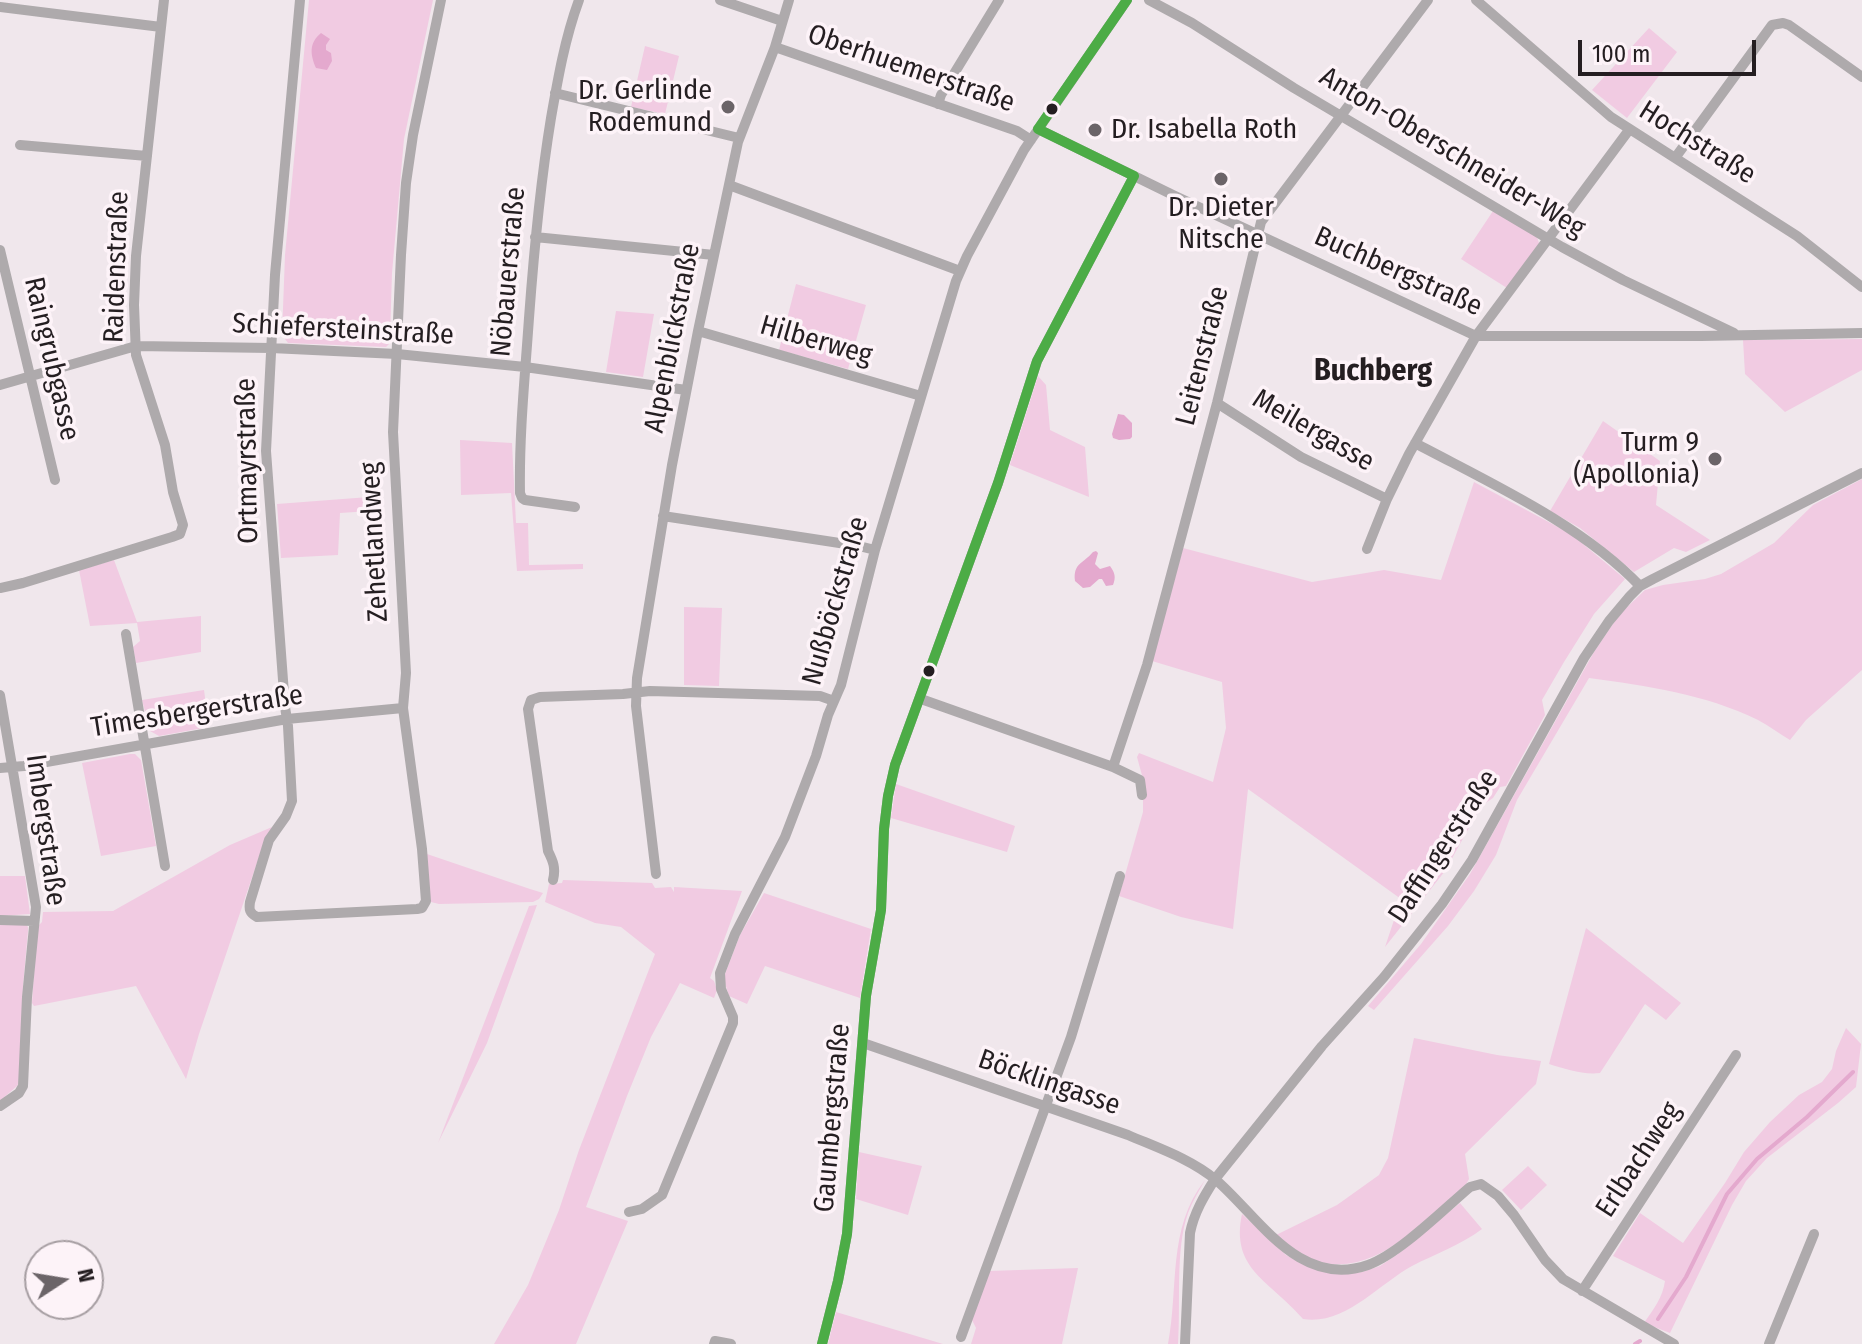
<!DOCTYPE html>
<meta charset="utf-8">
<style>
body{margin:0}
#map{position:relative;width:1862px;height:1344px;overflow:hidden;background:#f0e7ec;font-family:"Fira Sans Condensed",sans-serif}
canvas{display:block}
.north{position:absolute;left:24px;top:1240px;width:80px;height:80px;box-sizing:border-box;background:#fdf3f8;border:2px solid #a69ea2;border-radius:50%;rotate:78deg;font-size:22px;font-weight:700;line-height:32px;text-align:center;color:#241e21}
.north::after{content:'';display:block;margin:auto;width:28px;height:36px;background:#6b6468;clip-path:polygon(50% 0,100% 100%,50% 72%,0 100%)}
.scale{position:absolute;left:1578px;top:40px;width:178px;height:36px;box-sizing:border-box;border:4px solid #241e21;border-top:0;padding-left:10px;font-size:24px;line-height:28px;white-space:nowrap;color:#241e21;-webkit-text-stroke:6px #fdf3f8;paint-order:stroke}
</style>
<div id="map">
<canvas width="1862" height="1344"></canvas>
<div class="north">N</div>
<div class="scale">100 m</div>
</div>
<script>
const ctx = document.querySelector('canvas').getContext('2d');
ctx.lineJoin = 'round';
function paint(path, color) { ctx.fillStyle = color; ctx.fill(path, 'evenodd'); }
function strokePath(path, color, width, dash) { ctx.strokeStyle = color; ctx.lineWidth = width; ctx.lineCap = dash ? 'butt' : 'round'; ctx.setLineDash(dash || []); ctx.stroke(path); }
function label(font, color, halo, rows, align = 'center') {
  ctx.font = font + ' "Fira Sans Condensed",sans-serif'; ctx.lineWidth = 7; ctx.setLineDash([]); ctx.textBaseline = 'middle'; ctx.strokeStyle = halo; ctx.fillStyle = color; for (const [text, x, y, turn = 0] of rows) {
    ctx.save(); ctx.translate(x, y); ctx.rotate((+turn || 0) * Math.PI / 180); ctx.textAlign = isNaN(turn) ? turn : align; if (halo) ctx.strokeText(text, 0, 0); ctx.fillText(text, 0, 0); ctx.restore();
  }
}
const green = new Path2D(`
 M309,0H433L404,139L392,273L390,337L389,344L386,347L288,343L282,335L285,255Z
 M1649,28L1677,52L1627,118L1592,90Z
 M645,46L679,56L665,114L631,107Z
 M1493,211L1537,237L1540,246L1507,288L1461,259Z
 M796,284L866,305L848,369L779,350Z
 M616,311L654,314L643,377L606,372Z
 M1862,339V370L1785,412L1745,374L1743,340Z
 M1038,376L1046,385L1050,430L1085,447L1089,497L1010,465Z
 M1603,421L1660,461L1656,505L1710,540L1686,552L1674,548L1634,572L1580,528L1550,511Z
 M460,440L512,443L516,523H528L529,565L583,564V569L517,571L511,493L461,495Z
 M1862,479V670L1806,720L1790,740C1780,734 1769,726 1758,720C1705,694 1647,686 1589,678L1517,800L1496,855L1474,891L1448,926L1374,1010L1368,1006L1421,944L1470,874L1594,652L1619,615L1645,590L1663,585L1705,579L1721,574L1774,543L1813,505Z
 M1474,482L1571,534L1625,579L1594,614L1564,662L1542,700L1545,715L1506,786L1500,787L1493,798L1481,806L1445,871L1385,947L1401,899L1248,789L1233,929L1181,917L1119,896L1143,812V779L1137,757L1139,753L1213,782L1226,728L1222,682L1152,661L1183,548L1312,582L1384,570L1441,580Z
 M369,497L370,511L340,513L338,555L281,558L277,504Z
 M114,560L137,622L201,616V652L136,663L133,647L140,641L137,623L90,626L79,570Z
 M684,607L722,608L719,686L684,685Z
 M204,690L209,727L159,736L150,731L142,700Z
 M130,754H135L141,760L156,846L101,856L82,763Z
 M896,784L1015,826L1007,852L891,818Z
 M272,827L262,848L199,1034L186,1079L136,986L34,1006L32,1003L37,927L42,922L43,912L113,911L230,845Z
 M424,853L530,889L543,893L539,899L533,902L439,904L431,902Z
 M0,876H25L30,914L0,916Z
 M563,880L652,883L655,888L671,887L674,892V887L742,891L710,978L714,981L717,990L714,998L680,983L651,1037L627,1096L586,1207L628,1221L576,1344H494L528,1285L559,1210L579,1150L655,954L621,927L595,923L545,902L549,884L562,883Z
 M764,893L871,929L860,998L765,966L747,1004L729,996L724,980L725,974L740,935Z
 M537,905L487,1043L438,1143L529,906Z
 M0,923H25L28,927V931L23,986L20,1081L17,1086L0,1101Z
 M1586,928L1681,1003L1666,1020L1645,1004L1600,1073C1583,1075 1565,1069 1549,1064Z
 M1846,1028L1861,1044L1856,1087L1838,1103L1767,1158L1746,1181L1732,1205L1670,1333L1644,1323C1653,1310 1663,1297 1665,1281L1613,1256L1640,1213L1683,1243L1725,1183L1744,1152L1770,1122L1799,1095L1822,1082L1832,1069L1836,1051Z
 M1414,1038L1497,1055L1541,1061L1536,1084L1465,1154L1469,1179L1465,1186C1418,1226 1362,1293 1295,1251C1288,1246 1282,1240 1276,1235L1337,1205L1379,1175L1388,1158Z
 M859,1152L922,1166L908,1215L856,1199Z
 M1528,1166L1547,1185L1521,1210L1502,1190Z
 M1205,1180C1199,1191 1192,1202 1188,1213C1175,1250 1181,1304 1178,1344H1168C1179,1288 1167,1228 1205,1180Z
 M1460,1203L1482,1229C1461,1245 1435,1254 1412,1266C1379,1284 1344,1326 1303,1319C1271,1281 1230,1270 1242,1214L1286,1255L1302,1264L1344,1274L1362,1272L1380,1266L1398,1254Z
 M1078,1268L1062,1344H971L976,1328L972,1320L989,1271Z
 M836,1312L943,1344H828Z`);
const water = new Path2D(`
 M321,33L330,39L326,45V50L331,53L332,61L327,70L316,68C310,54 309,43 321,33Z
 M1118,414L1124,415L1132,423V437L1130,439L1119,440L1113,438L1112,434Z
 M1096,551L1098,553L1095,564L1100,569L1110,566C1115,573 1116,577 1113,585L1106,586L1102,579H1099L1090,587L1083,588L1075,581C1073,563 1083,564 1093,552Z`);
const stream = new Path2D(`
 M1658,1319L1686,1277L1727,1194L1757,1159L1807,1117L1853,1072
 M1635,1344L1640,1341`);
const minor = new Path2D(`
 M300,0L275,275L266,451L285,707L288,726L292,801L286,816L269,840L250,902C249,909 249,913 257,917L417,909L422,908L426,901L422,849L403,708L406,673L393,432L401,255L406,183L413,135L441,0
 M720,0L782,21
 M1149,0L1192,23L1294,88L1562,247L1623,280L1734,333
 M1476,0L1611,117L1797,236L1862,287
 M0,7L161,27
 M775,47L1017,131L1031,140
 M555,93L739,138
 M938,104L941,95L999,0
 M1038,129L1175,196L1476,336H1701L1862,333
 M20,145L147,156
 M1675,158L1772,25L1783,23L1789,25L1862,77
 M729,185L960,271
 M535,237L714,255
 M0,250L55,480
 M698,331L921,396
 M0,385L136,346L271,348L397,354L525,367L686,390
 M1217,403L1301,457L1387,499
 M1415,443C1490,483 1581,524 1640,586
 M575,507L525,500L522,498L520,493C519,434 525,376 529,318C534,250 540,185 551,118C558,78 565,38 579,0
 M663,516L859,546L875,550
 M1367,549L1387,499L1409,454L1476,336L1629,130
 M0,588L23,583L172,537L180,534L183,525L173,492L165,445L136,355L134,305L136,256L164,0
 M126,634L165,866
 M0,695L36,907L27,997L23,1086L19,1093L0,1106
 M921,699L1113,767L1140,780L1142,795
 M1113,767L1147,665L1217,403L1261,222L1428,0
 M0,768L24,766L287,719L403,708
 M656,874L636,706L637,678L672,465L698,331L738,142L775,47L789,0
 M553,880C556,868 553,861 548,851L528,709L531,700L540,697L623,694L650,691L820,696L834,701
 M0,920L34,921
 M863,1043L1128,1135C1158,1148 1191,1159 1216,1180C1259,1217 1299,1289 1368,1265C1399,1254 1444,1209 1470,1187L1481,1184L1498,1196L1514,1215L1545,1260L1563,1279L1674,1344
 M629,1212L642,1209L662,1195L733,1023V1017L721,989L720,973L735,934L785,837L816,756L828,715L841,685L875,550L956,281L967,256L1024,150L1127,0
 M1582,1291L1736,1055
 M961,1337L1071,1037L1120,876
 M714,1344L715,1341L731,1344
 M822,1344L838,1281L847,1234L866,996L881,910L884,829L888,796L895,765L998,483L1037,361L1134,176
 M1185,1344L1190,1233C1194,1213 1204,1196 1215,1179L1322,1046L1384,977L1442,904L1472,860L1584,658L1609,621L1630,596L1640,586L1653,579L1862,473
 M1769,1344L1814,1234`);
const bus1 = new Path2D(`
 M1038,129L1127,0
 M1038,129L1134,176
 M822,1344L838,1281L847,1234L866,996L881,910L884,829L888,796L895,765L998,483L1037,361L1134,176`);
const markers = [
 [728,107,8,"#6b6468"],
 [1052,109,7,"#241e21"],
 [1095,130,8,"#6b6468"],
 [1221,179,8,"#6b6468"],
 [1715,459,8,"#6b6468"],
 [929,671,7,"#241e21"]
];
const streetNames = [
 ["Oberhuemerstraße",911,69,19],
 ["Hochstraße",1697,143,32],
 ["Anton-Oberschneider-Weg",1452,153,31],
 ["Raidenstraße",117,267,-88],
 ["Nöbauerstraße",509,272,-85],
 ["Buchbergstraße",1398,272,24],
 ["Schiefersteinstraße",343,330,3],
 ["Alpenblickstraße",673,338,-79],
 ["Hilberweg",816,341,16],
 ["Leitenstraße",1203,356,-76],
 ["Raingrubgasse",51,359,77],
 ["Meilergasse",1313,431,30],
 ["Ortmayrstraße",248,461,-91],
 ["Zehetlandweg",375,542,-93],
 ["Nußböckstraße",836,601,-74],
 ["Timesbergerstraße",197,712,-9],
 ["Imbergstraße",45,830,82],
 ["Daffingerstraße",1444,847,-57],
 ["Böcklingasse",1049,1083,19],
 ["Gaumbergstraße",833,1118,-85],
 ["Erlbachweg",1639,1160,-57]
];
const poiNames = [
 ["Dr. Gerlinde",712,91],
 ["Rodemund",712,123],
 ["Dr. Isabella Roth",1111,130,"left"],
 ["Dr. Dieter",1221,208,"center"],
 ["Nitsche",1221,240,"center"],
 ["Turm 9",1699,443],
 ["(Apollonia)",1699,475]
];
const neighbourhoodNames = [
 ["Buchberg",1373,372]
];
paint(green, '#f1cbe2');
paint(water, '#e4a9ce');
strokePath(stream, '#e4a9ce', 4);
strokePath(minor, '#aeaaac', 10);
strokePath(bus1, '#4cac46', 10);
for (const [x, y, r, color] of markers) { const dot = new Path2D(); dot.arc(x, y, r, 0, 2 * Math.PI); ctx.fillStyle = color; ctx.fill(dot); strokePath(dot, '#fdf3f8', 3); }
label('28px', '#241e21', '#fdf3f8', streetNames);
label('28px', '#241e21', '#fdf3f8', poiNames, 'right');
label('bold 30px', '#241e21', '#fdf3f8', neighbourhoodNames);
</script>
